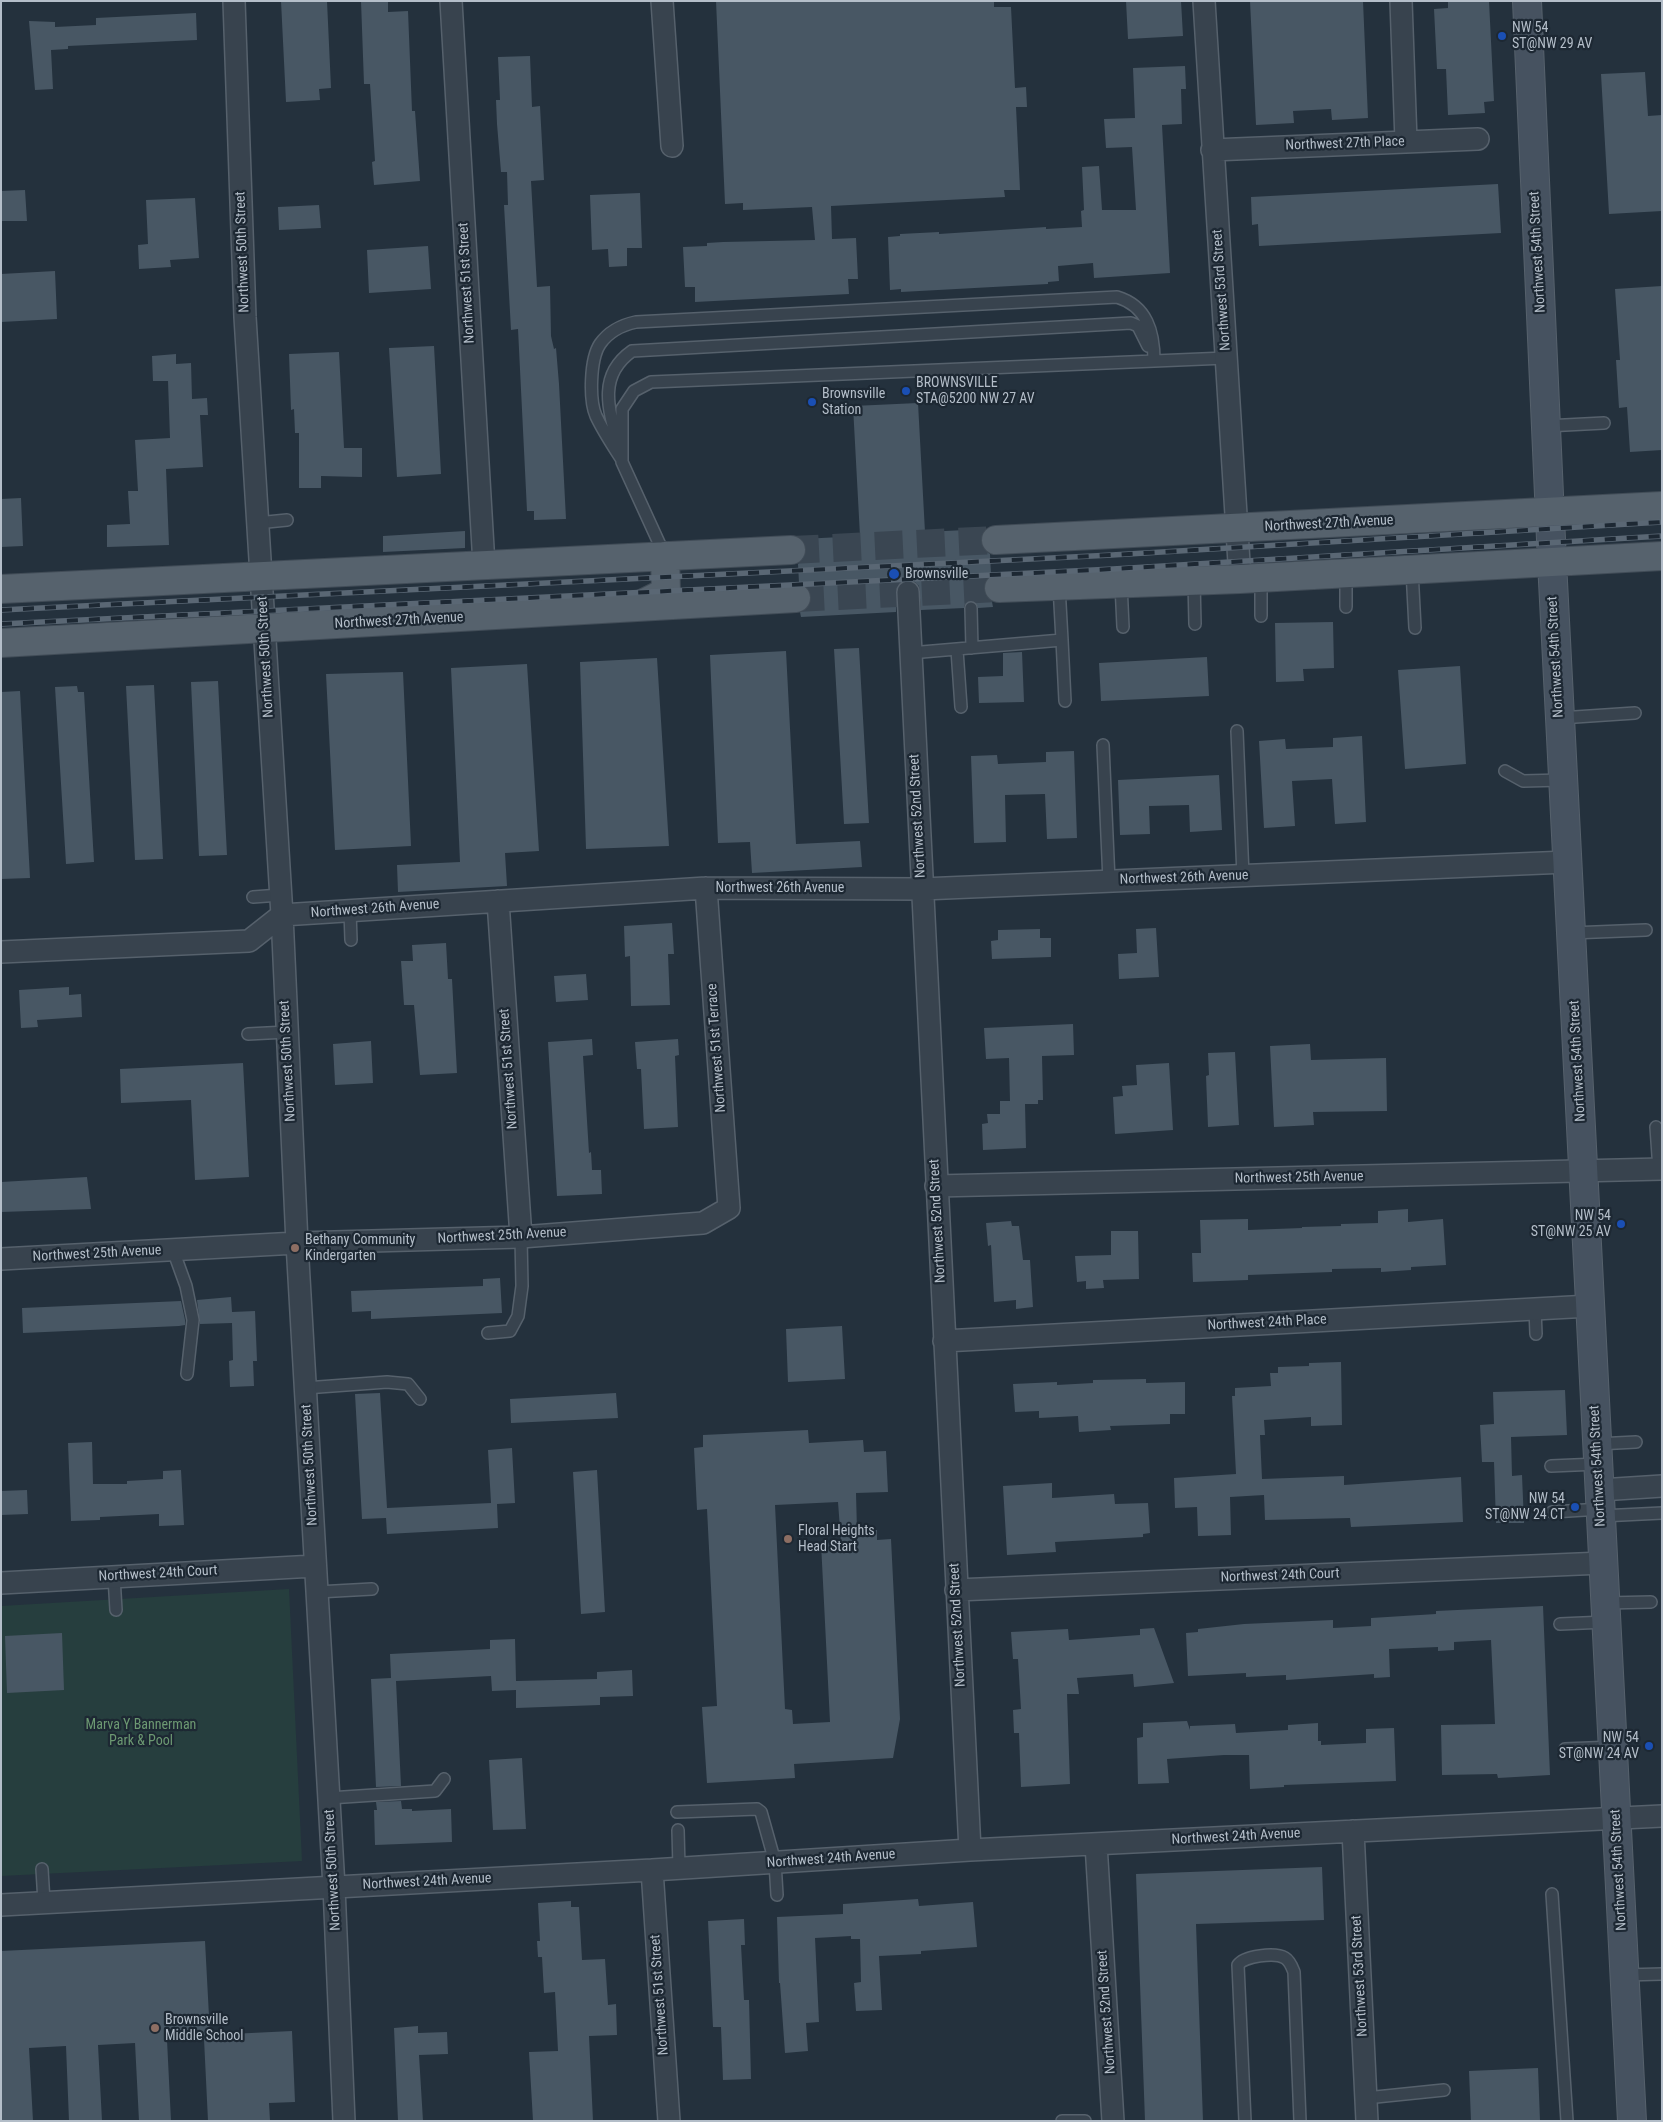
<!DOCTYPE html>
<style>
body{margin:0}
#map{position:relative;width:1663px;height:2122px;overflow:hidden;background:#24313d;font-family:"Roboto Condensed",sans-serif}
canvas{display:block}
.frame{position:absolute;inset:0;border:2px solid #b4bec9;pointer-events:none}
</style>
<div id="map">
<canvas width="1663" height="2122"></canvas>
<div class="frame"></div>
</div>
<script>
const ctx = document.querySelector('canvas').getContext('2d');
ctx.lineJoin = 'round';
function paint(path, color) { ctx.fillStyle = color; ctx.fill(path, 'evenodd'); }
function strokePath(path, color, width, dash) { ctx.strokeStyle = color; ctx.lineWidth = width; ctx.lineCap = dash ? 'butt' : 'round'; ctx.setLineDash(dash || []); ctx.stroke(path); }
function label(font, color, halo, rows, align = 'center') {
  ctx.font = font + ' "Roboto Condensed",sans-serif'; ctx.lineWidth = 4.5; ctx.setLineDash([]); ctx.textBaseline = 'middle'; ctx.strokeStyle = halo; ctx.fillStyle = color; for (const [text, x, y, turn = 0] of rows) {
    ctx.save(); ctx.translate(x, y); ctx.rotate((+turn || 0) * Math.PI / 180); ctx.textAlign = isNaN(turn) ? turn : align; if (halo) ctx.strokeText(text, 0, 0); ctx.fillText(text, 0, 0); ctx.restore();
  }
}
const green = new Path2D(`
 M289,1589L302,1861L1,1876V1606Z`);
const building = new Path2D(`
 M281,1H327L331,88L319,89L320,100L286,102Z
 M361,1H388V12L408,11L412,111H415L420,181L374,185L372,162L375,161L370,84H364Z
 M716,1H994V7H1011L1015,88L1026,87L1027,107H1016L1020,190H1004L1005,197L831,206L832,239L856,238L858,279H848L849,294L695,302V287H685L683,247L707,246V243L723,242L815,240L812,207L743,210V203L725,204Z
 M1126,1H1181L1183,36L1128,39Z
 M1250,1H1363L1368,118L1332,120L1331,109L1293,111L1294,123L1256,125Z
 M1448,1H1489L1494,101L1484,102L1485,113L1448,115L1446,69H1437L1434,9L1448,8Z
 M196,13L197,40L68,46V49L51,50L53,89L35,90L29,21L55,22V27L96,25V18Z
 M530,56L532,107L540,106L544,180L531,181L537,287L550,286L551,336L554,349L556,348L559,384L566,519L534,520V511H527L518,329L511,330L504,205H508L507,172H501L497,124L496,100H500L498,57Z
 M1185,66L1186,89H1181L1182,124L1162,125L1170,273L1094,278L1093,263L1058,266L1059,281L1048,282V284L938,290L901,292V289L890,290L888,237L900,236V234L939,232V234L1046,227V229L1082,227L1081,211L1084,210L1082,167L1099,166L1102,210H1136L1132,147L1106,148L1104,119L1135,118L1133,68Z
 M1645,72L1648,116L1662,115V211L1609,214L1601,74Z
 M1498,184L1501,233L1259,246L1258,224L1252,225L1251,197Z
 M25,190L27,221H1V191Z
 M640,193L642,248H627V266L609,267L608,249L592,250L590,195Z
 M195,198L199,258L170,260L171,267L139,269L138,245L148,244L146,200Z
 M319,205L321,228L279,230L278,207Z
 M428,246L431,289L369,293L367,250Z
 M55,271L57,319L1,322V274Z
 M1662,286V450L1630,452L1627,407L1619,408L1616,360H1620L1615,289Z
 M434,346L441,474L397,477L389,348Z
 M339,352L344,448H362V477L321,476V488H299V433H295L294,409L291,410L289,354Z
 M176,354V364L191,363L192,399L207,398L208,415H200L203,467L166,469L169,545L107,547V525L130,524L128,491H138L135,440L170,438L168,381H153L152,356Z
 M918,403L925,532L985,529L982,533L980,541L983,549L990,554L991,575L985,581L983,589L986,597L992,602L993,607L978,608L975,602L970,601L965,604L964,608L921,610L919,586L914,581L908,580L902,581L897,587L896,612L801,617L800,612L810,605L812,598L809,589L799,583L798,564L805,558L807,550L802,539L860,536L853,406Z
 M21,498L23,546L1,547V499Z
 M465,531V548L383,552V536Z
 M1333,622L1334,668L1303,669L1304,681L1276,682L1275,623Z
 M859,648L869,823L844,824L834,649Z
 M786,651L796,844L860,841L862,867L752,873L750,842L718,843L710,655Z
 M1022,652L1024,702L979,703L978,677L1003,676V653Z
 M1207,657L1209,696L1101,701L1099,663Z
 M657,658L669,846L586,849L580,662Z
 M527,664L539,851L505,853L507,886L398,892L397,865L460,862L451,668Z
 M1460,666L1466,764L1405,769L1398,670Z
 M403,672L411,846L335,850L326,674Z
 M218,681L227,855L199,856L191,682Z
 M154,685L163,859L135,860L126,686Z
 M77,686L78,692H84L94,862L66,864L55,687Z
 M20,691L30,878L1,879V692Z
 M1362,736L1366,822L1335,824L1332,779L1292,781L1295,826L1264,828L1259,741L1285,739L1286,749L1333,747V738Z
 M1074,751L1077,838L1047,839L1045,794L1005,795L1006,842L974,843L971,756L997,755L998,764L1046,762V752Z
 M1219,775L1222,830L1190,832L1189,805L1149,806L1150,834L1120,835L1118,780Z
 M672,923L674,954H668L670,1005L631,1006L630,956L625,957L624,926Z
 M1156,928L1159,977L1119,979L1118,954L1137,953L1136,929Z
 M1040,929V938H1051V957L992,959L991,941L998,940V930Z
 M446,943L448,979H452L457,1073L420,1075L414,1005H404L401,961H413L412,945Z
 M586,974L588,1000L556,1002L554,976Z
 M69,987V995L81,994L82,1017L37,1020L38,1027L21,1028L19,990Z
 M1073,1024L1074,1055L1042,1056L1043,1100H1038V1104H1025L1026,1148L983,1150L982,1124L988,1123L987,1114H1000V1101H1010L1009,1058L986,1059L984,1028Z
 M592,1039L593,1055L583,1056L589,1153L591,1152L592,1170H601L602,1194L557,1196L548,1042Z
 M678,1039L679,1055L675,1056L678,1127L644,1129L641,1069H637L635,1042Z
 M371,1041L373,1083L335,1085L333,1044Z
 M1310,1044L1311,1060L1386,1058L1387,1111L1313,1112L1314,1125L1274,1127L1270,1046Z
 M1235,1052L1239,1125L1208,1127L1206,1076L1209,1075L1208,1053Z
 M243,1063L249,1177L195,1180L191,1100L121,1103L120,1069Z
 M1169,1063L1173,1130L1115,1134L1113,1097L1123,1096L1122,1086L1137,1085L1136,1065Z
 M87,1177L91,1209L1,1212V1182Z
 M1408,1209V1222L1443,1219L1446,1265L1411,1267V1270L1381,1272V1268L1332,1269V1272L1248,1275V1280L1193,1282L1192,1253H1201L1200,1220L1248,1219V1230L1302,1228V1227L1341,1226V1224L1378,1223V1211Z
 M1011,1221L1012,1226H1019L1023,1260H1030L1033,1307L1016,1309V1300L994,1302L991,1245L988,1246L986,1223Z
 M1111,1231H1138L1139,1279L1103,1280L1104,1288L1086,1289V1281L1077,1282L1075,1256L1111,1255Z
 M500,1278L502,1313L371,1319V1311L352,1312L351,1291L483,1286V1279Z
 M231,1297L232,1312L255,1311L257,1361H253L254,1386L230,1387L229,1361L233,1360L232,1323L200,1324L197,1300Z
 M181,1301L185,1320V1325L179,1326L23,1333L22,1308Z
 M842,1326L845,1379L788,1382L786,1329Z
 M1341,1362L1342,1425L1311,1426V1417L1264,1420L1265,1435H1260L1262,1479L1344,1476V1485L1461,1477L1463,1522L1351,1527L1350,1518L1265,1520L1264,1495L1230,1497L1231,1535L1198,1536L1197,1507L1175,1508L1174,1478L1236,1474L1232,1396H1235V1388L1271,1386L1270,1373H1278V1367L1309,1366V1363Z
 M1146,1379V1383L1185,1382V1414H1170V1424L1110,1426L1111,1430L1079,1432L1078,1416L1039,1418V1411L1015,1412L1013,1384L1057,1382V1385L1093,1383V1380Z
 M1565,1390L1567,1435L1511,1437L1512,1476L1522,1475L1524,1523H1496L1494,1462H1482L1480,1425L1494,1424L1493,1392Z
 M380,1393L387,1508L491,1503L488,1450L512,1448L515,1503L497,1504L498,1528L387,1534L386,1518L362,1519L355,1394Z
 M616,1393L618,1418L511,1423L510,1399Z
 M808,1430L809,1443L863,1440L864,1452L886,1451L888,1492L856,1493L857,1531L877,1530V1540L891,1539L900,1719L893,1758L794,1764L795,1778L707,1783L702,1707L717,1706L707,1509L697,1510L694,1448L703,1447V1435ZM838,1502L841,1542L821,1543L830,1722L793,1724L792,1710L785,1709L775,1505Z
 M92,1442L93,1484H127V1481L163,1479V1471L181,1470L184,1525L159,1526V1514L100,1517V1520L71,1521L68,1443Z
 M597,1470L605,1612L581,1614L573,1472Z
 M1052,1483V1498L1114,1494L1115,1504L1148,1503L1150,1533L1143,1534V1537L1055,1542L1056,1552L1007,1555L1003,1486Z
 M27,1490L28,1514L1,1515V1491Z
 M1543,1606L1550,1775L1498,1778L1497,1774L1442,1775L1441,1725L1495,1724L1491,1640L1454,1642V1650L1438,1651V1647L1389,1649L1390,1677L1374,1678V1674L1286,1680V1675L1246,1677V1673L1188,1676L1186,1633L1198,1632V1629L1244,1624L1333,1620V1628L1371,1626V1618L1436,1614V1611Z
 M1154,1628L1174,1683L1134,1687L1133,1674L1077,1678L1079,1694H1067L1070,1784L1021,1787L1019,1733H1014L1013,1710L1021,1709L1018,1659H1013L1011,1632L1068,1629L1069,1640L1140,1635V1629Z
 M62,1633L64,1690L7,1693L5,1636Z
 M515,1639L516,1681L597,1679V1672L632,1670L633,1696L600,1697V1705L516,1708V1690L492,1691L491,1676L396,1681L401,1786L376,1787L371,1679L391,1678L390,1654L490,1649V1640Z
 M1187,1721L1190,1730V1726L1235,1724L1236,1733L1288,1730V1725L1318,1723V1741H1321V1745L1366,1743V1729L1394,1728L1396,1781L1284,1785V1787L1250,1789L1249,1755H1224L1167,1759L1169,1783L1138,1784L1137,1738L1143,1737V1723Z
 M522,1758L526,1829L493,1830L489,1760Z
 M401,1801L402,1809H412V1811L451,1809L452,1842L375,1845L374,1810H377L376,1802Z
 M1322,1867L1324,1920L1196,1924L1203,2121H1145L1136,1874Z
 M918,1899L919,1906L973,1902L977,1947L921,1951V1954L879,1956L882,2010L856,2011L854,1983L861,1982L860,1939H851V1936L815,1938L819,2022L806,2023L808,2051L785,2053L780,1983H779L777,1917L843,1914V1904Z
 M571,1901V1907H579L582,1960L605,1959L608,2005L616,2004L617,2035L589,2036L593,2121H533L529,2052L558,2051L555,1992L544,1993L542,1957H538L537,1941H540L538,1903Z
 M744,1919L745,1945H741L744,2000H749L751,2079L723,2080L721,2027H713L708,1921Z
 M205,1941L210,2035L292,2031L295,2102L269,2103L270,2121H208L204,2039L167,2040L171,2121H139L135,2043L98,2045L102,2121H69L66,2046L29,2048L33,2121H1V1951Z
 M418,2026V2033L447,2032L448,2054L419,2055L423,2121H398L394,2028Z
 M1538,2068L1540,2121H1471L1469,2071Z`);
const primaryTunnel = new Path2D(`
 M791,550L996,540
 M796,598L999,588`);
const lane = new Path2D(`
 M1546,426L1604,423
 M618,443C608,408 598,375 632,351L1131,323L1138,326L1148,346
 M622,460C613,446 603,431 596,416C589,400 590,359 600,344C609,331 622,325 636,322L1117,297C1147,306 1154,332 1154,361
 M257,523L287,520
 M665,556L622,462V409L634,391L651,382L1226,358
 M1412,570L1415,628
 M1346,574V607
 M1261,578V616
 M1194,581L1195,624
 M1121,584L1123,627
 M971,608L972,648
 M1062,640L1065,701
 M957,650L961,707
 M910,653L1062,640L1059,586
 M1560,718L1635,713
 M1237,731L1243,876
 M1103,745L1109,881
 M1505,771L1523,781L1563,780
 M253,897L280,895
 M350,911L351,940
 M1571,933L1646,930
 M248,1034L287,1032
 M1656,1127L1659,1170
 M173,1250L186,1286L193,1320L187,1374
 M1535,1309L1536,1334
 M488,1333L510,1331L518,1316L522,1286L521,1237
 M305,1388L387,1382L408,1384L420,1399
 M1597,1444L1636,1442
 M1551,1466L1598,1464
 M1552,1512L1601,1509
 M1601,1516L1662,1513
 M114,1577L116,1610
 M317,1592L372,1589
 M1605,1603L1651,1602
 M1560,1624L1606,1622
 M1565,1749L1613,1747
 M329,1798L435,1791L444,1779
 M677,1812L757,1809L761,1812L775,1862L777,1895
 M678,1830L679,1868
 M42,1869L44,1902
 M1552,1894L1567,2121
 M1624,1975L1662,1974
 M1366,2098L1444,2090
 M1062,2121H1085
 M1245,2121L1238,1965C1244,1956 1275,1952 1285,1958C1290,1961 1292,1967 1294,1972L1300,2121`);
const street = new Path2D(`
 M234,1L245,317L282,915L297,1243L334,1887L344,2121
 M451,1L484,565
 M662,1L672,146
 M1204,1L1240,579
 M1401,1L1406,141
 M1212,150L1478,139
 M908,592L970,1850
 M498,901L521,1237
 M1,952L249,941L282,915L706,888L922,889L1567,862
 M936,1186L1662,1169
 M1,1259L297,1243L521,1237L703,1223L729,1208L706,888
 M944,1341L1590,1306
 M1600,1490L1662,1486
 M1,1583L315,1566
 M956,1590L1603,1563
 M1353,1831L1367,2121
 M1096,1844L1113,2121
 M652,1870L669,2121
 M1,1905L652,1870L970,1850L1662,1816`);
const secondary = new Path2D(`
 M1527,1L1552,562L1632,2121`);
const primary = new Path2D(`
 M996,540L1662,506
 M999,588L1240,579L1662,556
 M1,589L791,550
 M638,606L666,592L665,556
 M1,643L796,598`);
const rail = new Path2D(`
 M1,610L1112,555L1662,522
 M1,624L1113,569L1662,536`);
const markers = [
 [1502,36,5,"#1a4fb4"],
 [906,391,5,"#1a4fb4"],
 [812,402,5,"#1a4fb4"],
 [894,574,6,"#1a4fb4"],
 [1621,1224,5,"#1a4fb4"],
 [295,1248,5,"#8d6e63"],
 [1575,1507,5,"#1a4fb4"],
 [788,1539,5,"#8d6e63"],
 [1649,1746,5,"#1a4fb4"],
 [155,2028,5,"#8d6e63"]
];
const poiNames = [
 ["NW 54",1512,28],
 ["ST@NW 29 AV",1512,44],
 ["BROWNSVILLE",916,383],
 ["STA@5200 NW 27 AV",916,399],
 ["Brownsville",822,394],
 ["Station",822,410],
 ["Brownsville",905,574],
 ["NW 54",1611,1216,"right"],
 ["ST@NW 25 AV",1611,1232,"right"],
 ["Bethany Community",305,1240],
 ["Kindergarten",305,1256],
 ["NW 54",1565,1499,"right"],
 ["ST@NW 24 CT",1565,1515,"right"],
 ["Floral Heights",798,1531],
 ["Head Start",798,1547],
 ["NW 54",1639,1738,"right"],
 ["ST@NW 24 AV",1639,1754,"right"],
 ["Brownsville",165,2020],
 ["Middle School",165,2036]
];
const streetNames = [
 ["Northwest 27th Place",1345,144,-2],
 ["Northwest 50th Street",243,252,-92],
 ["Northwest 54th Street",1538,252,-93],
 ["Northwest 51st Street",467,283,-93],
 ["Northwest 53rd Street",1222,290,-94],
 ["Northwest 27th Avenue",1329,524,-3],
 ["Northwest 27th Avenue",399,621,-3],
 ["Northwest 50th Street",266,657,-93],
 ["Northwest 54th Street",1556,657,-93],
 ["Northwest 52nd Street",918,816,-93],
 ["Northwest 26th Avenue",1184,878,-2],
 ["Northwest 26th Avenue",780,888],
 ["Northwest 26th Avenue",375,909,-4],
 ["Northwest 51st Terrace",717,1048,-94],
 ["Northwest 50th Street",288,1061,-93],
 ["Northwest 54th Street",1578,1061,-93],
 ["Northwest 51st Street",509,1069,-94],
 ["Northwest 25th Avenue",1299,1178,-1],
 ["Northwest 52nd Street",938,1221,-93],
 ["Northwest 25th Avenue",502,1236,-3],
 ["Northwest 25th Avenue",97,1254,-3],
 ["Northwest 24th Place",1267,1323,-3],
 ["Northwest 50th Street",310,1465,-93],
 ["Northwest 54th Street",1598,1466,-93],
 ["Northwest 24th Court",158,1574,-3],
 ["Northwest 24th Court",1280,1576,-2],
 ["Northwest 52nd Street",958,1625,-93],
 ["Northwest 24th Avenue",1236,1837,-3],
 ["Northwest 24th Avenue",831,1859,-4],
 ["Northwest 50th Street",333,1870,-93],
 ["Northwest 54th Street",1619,1870,-93],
 ["Northwest 24th Avenue",427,1882,-3],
 ["Northwest 53rd Street",1360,1976,-93],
 ["Northwest 51st Street",660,1995,-94],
 ["Northwest 52nd Street",1107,2012,-94]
];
const parkNames = [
 ["Marva Y Bannerman",141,1725],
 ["Park & Pool",141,1741]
];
paint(green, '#263e3e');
paint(building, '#485764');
strokePath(primaryTunnel, '#3a4652', 28, [28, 14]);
strokePath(lane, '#56616c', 14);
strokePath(street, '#56616c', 24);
strokePath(secondary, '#56616c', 30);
strokePath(primary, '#414c57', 30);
strokePath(lane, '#38434e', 11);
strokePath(street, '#38434e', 21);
strokePath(secondary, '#465260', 28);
strokePath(primary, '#56626d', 28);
strokePath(rail, '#5a6774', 5.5);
strokePath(rail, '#1d2833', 4, [11]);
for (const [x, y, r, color] of markers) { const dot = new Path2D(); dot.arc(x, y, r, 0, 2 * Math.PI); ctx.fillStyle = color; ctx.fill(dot); strokePath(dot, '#1d2833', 2); }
label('14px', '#b4bec9', '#1d2833', poiNames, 'left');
label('14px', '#b4bec9', '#1d2833', streetNames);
label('14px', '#6c9972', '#1d2833', parkNames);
</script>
